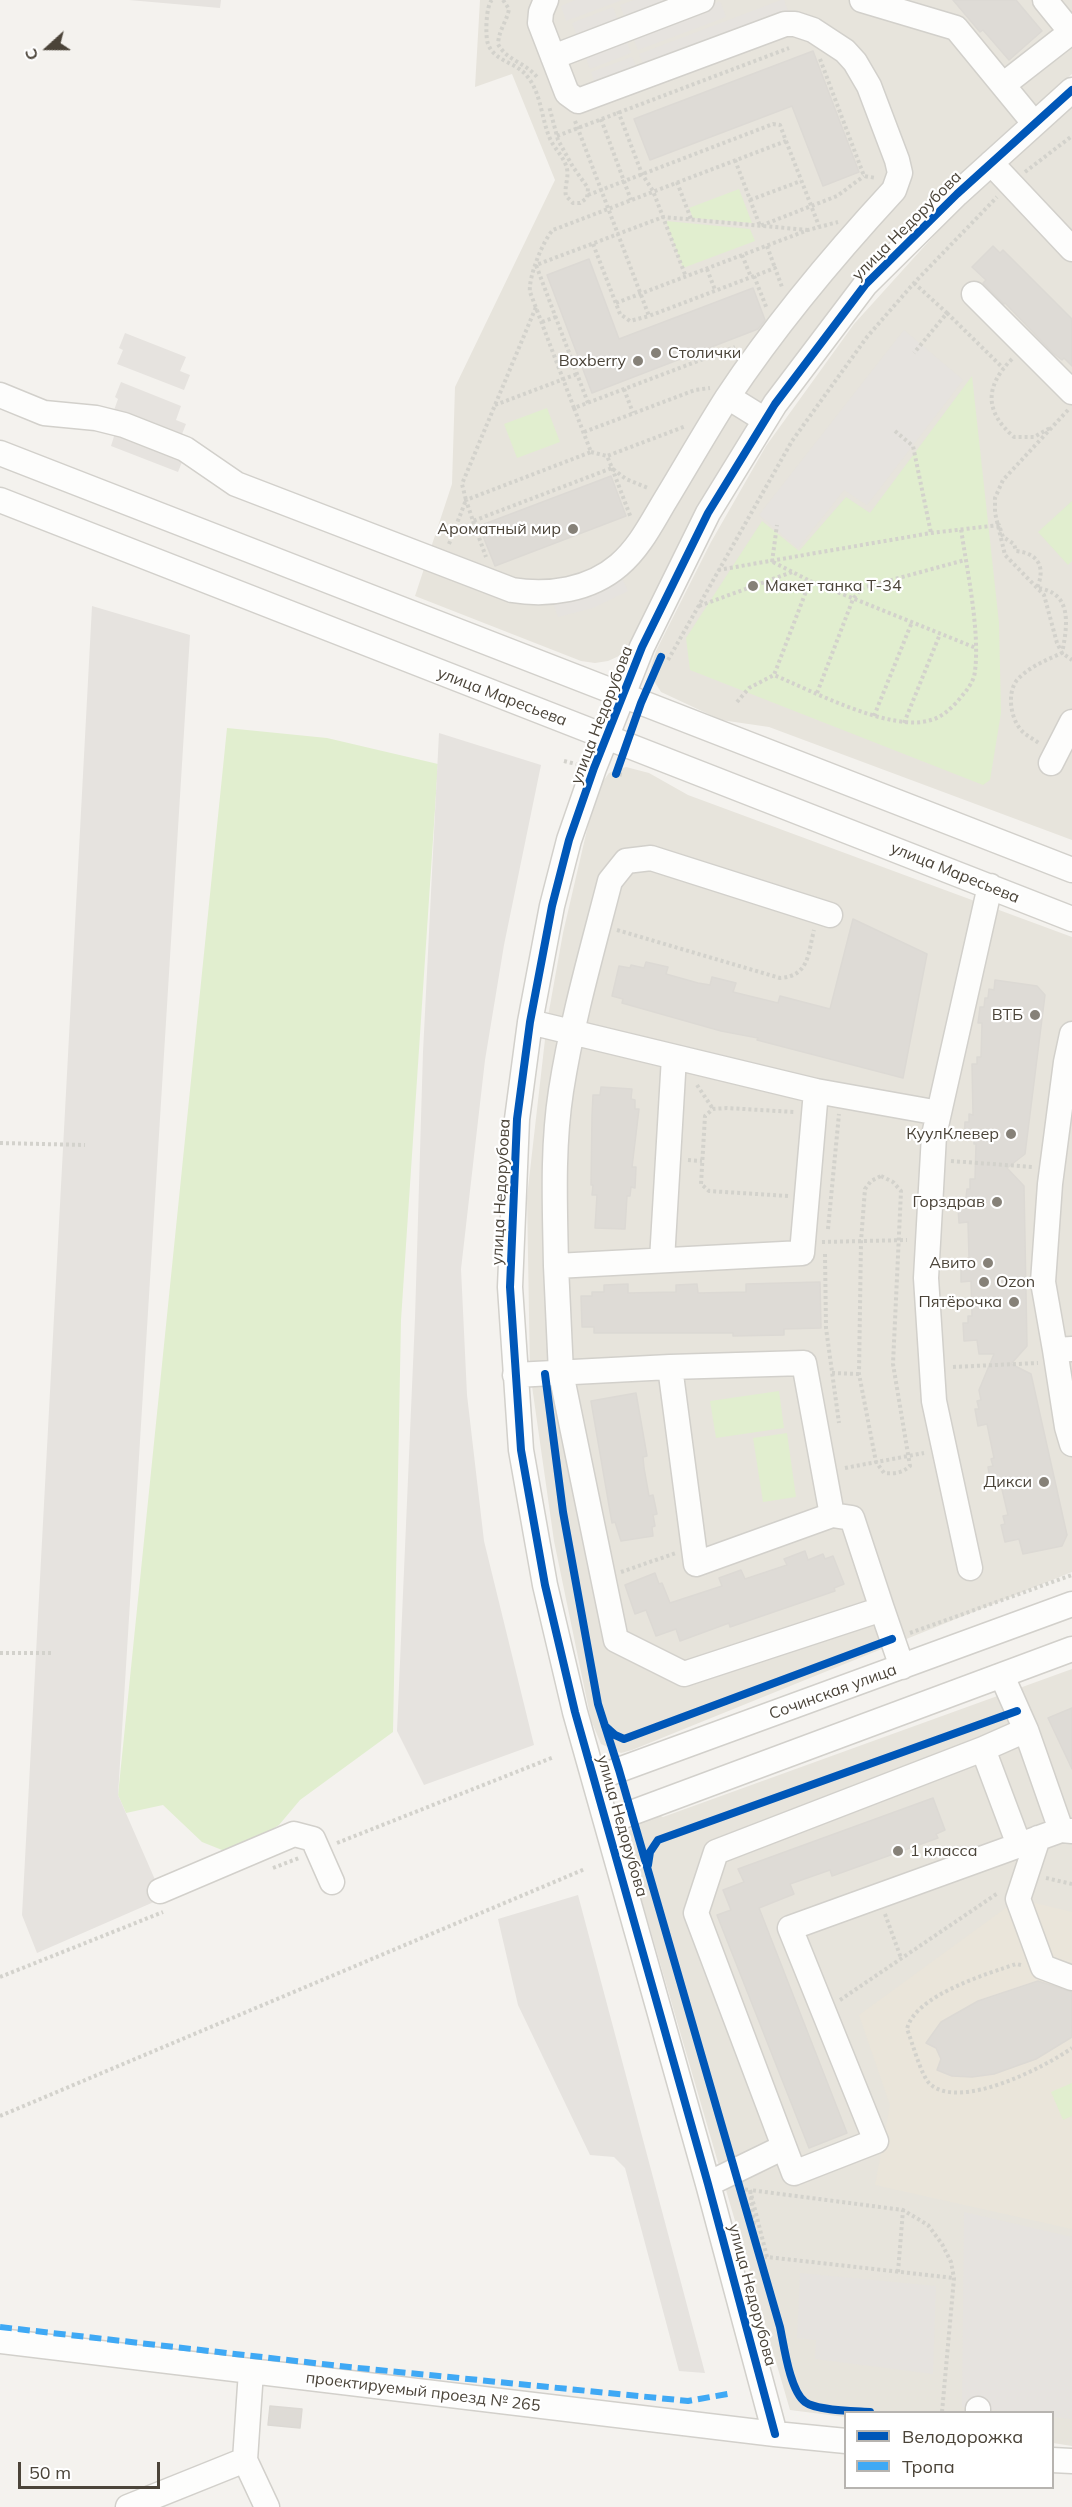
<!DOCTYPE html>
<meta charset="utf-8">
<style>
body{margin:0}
#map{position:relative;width:1072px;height:2507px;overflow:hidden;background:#f4f2ee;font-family:Mulish,sans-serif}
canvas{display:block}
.legend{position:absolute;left:844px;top:2411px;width:210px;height:78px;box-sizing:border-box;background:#fff;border:2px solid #b7b4b0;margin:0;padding:8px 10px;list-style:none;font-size:18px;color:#4b4439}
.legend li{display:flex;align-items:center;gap:12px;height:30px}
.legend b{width:30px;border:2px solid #b7b4b0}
.north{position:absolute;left:18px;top:18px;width:60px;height:60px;-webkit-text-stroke:4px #fff;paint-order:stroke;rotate:249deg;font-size:16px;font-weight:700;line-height:24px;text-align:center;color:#4b4439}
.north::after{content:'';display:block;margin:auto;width:21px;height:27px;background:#4b4439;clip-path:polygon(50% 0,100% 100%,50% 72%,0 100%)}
.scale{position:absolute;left:18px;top:2462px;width:142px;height:27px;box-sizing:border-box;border:3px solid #4b4439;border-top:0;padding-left:8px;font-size:18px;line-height:21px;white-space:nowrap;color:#4b4439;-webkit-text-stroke:4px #fff;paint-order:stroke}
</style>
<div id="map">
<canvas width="1072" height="2507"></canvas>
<ul class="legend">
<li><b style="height:8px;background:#0057b8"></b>Велодорожка</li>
<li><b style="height:8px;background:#3fa9f5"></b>Тропа</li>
</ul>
<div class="north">С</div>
<div class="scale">50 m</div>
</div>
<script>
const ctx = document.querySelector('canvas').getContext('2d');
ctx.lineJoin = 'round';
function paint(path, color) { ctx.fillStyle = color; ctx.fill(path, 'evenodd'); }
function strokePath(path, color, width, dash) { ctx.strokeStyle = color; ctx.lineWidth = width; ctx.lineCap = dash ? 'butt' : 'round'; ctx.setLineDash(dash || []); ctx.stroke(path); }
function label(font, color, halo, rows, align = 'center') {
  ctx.font = font + ' Mulish,sans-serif'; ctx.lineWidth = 4.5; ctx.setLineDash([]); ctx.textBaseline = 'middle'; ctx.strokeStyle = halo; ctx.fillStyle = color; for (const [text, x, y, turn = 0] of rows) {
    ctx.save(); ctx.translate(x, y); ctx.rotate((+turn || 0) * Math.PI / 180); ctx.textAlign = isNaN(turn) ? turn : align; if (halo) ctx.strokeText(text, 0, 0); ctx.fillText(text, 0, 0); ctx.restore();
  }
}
const residential = new Path2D(`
 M480,0H1072V74L1016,123L917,215L852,288L634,640L619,656L608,661L595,663L581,661L415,596L452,484L455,387L555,180L512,74L475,87Z
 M1072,105V840L769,727L721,720L661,692L654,681L651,667L656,651L711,542L766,446L854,324L968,198Z
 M626,767L649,773L688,795L1072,937V1572L632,1750L621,1753L601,1744L591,1720L554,1541L530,1372L527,1197L547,1022L563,933L596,791L609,773Z
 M1072,1669V2446L1053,2443L1052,2412H846L845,2417L790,2410L628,1853V1833L634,1824L654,1813L663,1817Z`);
const education = new Path2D(`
 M1018,1899L1072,1912V2229L875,2185L890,2105L859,2015Z`);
const green = new Path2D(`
 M739,189L752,223L693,218L689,208Z
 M666,221L750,229L755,241L683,268Z
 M972,376L999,623L1001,713L990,780L983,785L690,670L686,638L762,521L799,551L846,497L870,513Z
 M547,408L560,442L517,458L504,424Z
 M1072,501V561L1068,565L1038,532Z
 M227,728L327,738L438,764L401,1320L393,1732L300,1800L279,1825L232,1854L202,1842L163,1805L126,1813L118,1795Z
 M779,1391L784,1428L716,1438L710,1401Z
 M787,1433L796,1497L763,1502L753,1438Z
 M1072,2083V2116L1063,2120L1051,2092Z`);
const parking = new Path2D(`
 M129,0H221L220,8Z
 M575,0H622L566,21L561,6Z
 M634,0H681L626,21L620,5Z
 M781,0H784L789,14L645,69L639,54Z
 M720,1L726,17L638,50L632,35Z
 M613,7L619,23L578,38L572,23Z
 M625,37L631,53L590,69L584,53Z
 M632,57L638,71L596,87L591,72Z
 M904,330L963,380L867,505L844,490L798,548L759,515Z
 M125,333L186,357L180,371L190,375L184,390L117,364L123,350L119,348Z
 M121,382L181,406L176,420L186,424L180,439L113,413L118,399L115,397Z
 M116,430L184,457L178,472L111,446Z
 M620,574L628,591L593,608L558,617L552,600Z
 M92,606L190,635L118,1795L163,1898L37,1953L22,1915Z
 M439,733L541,765L504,945L485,1060L461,1269L467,1395L484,1541L534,1745L424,1785L397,1731L415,1318L423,1052Z
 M578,1895L705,2373L679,2371L625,2168L614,2157L590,2155L518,2005L498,1919Z
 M964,2212L1072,2237V2419L1053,2417L1052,2412H1013L962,2407Z
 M800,2273L936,2286L933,2374L815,2359L816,2340L797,2338Z`);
const building = new Path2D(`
 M953,0H1016L1042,31L1009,60L983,30L980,32Z
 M813,51L859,172L823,186L792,106L650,160L634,119Z
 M993,246L1000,253L1003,250L1072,319V366L1064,358L1062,360L1053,353L1005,303L1004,304L983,283L986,280L972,267Z
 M589,259L619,339L753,288L765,320L758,329L592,393L547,275Z
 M611,476L626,516L495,566L479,526Z
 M853,919L927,954L903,1078L757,1040L758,1038L721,1031L622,1003L623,999L612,996L619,966L630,968L631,965L644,968L646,962L668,967L666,974L698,983L710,985L712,977L736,983L733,992L778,1003L780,996L830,1009Z
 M995,980L1037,986L1045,995L1025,1154L1007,1168L1024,1186L1027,1346L1011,1364L1031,1374L1067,1535L1062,1546L1023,1554L1019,1539L1005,1542L1001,1525L1005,1524L1003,1516L1008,1515L1000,1481L991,1483L988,1467L993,1466L991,1459L994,1458L987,1424L978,1426L975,1409H979L977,1401L981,1400L979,1390L994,1354H979L977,1340L964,1341L963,1323H968V1316H972L971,1281L961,1282V1266H966L965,1259L969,1258L968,1222L959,1223L958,1207L965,1206L967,1189H970V1179H975L976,1144H974V1138H964L965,1122H969V1114L973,1115L972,1064H977V1057H981L982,1023H978L980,1007H984L985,998H988L989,989L994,990Z
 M601,1087L632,1089L631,1099L635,1100V1109H639L632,1167H636L635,1188L631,1187L630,1196H627L625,1229L595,1228L597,1195H592L593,1185H591L592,1116L593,1095H600Z
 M820,1282L821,1328L784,1329V1335L733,1336V1333H594V1327H582L581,1296H592V1292H604V1285L628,1284V1293L676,1292V1285L697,1284L698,1293L746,1292V1284Z
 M636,1393L647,1456L643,1457L644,1468L649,1496L653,1495L657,1514L653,1515L655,1526L652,1527L653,1536L621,1541L615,1522L612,1523L591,1401Z
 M805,1551L808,1560L823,1554L825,1559L833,1556L844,1584L834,1588L835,1591L797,1604L730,1627L729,1623L680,1641L676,1629L656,1636L646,1610L635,1614L625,1585L655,1573L659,1584L662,1583L670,1603L722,1586L719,1578L741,1570L745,1579L787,1565L784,1559Z
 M1072,1708V1769L1048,1718Z
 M933,1798L945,1830L936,1834L938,1838L832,1876L830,1870L790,1884L794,1894L759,1908L847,2133L809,2148L717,1915L731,1910L723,1890L744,1882L738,1869Z
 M1038,1981L1072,1992V2037L1036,2059L994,2074L972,2077L952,2076L937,2070L941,2059L936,2048L926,2043L941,2022L978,2001Z
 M270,2406L302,2409L300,2428L268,2425Z`);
const path = new Path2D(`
 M492,0C486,5 485,36 488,44C495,62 516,62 527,76C542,94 541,120 551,141C556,150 565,159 567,169C569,178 564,187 566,196L573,203H580L587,198L588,188L573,167L558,140L549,106
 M503,0L509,9C507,21 499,29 498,44C506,60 526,63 537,77
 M820,59L864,176L876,178
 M618,111L642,174L653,191L686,277
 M601,119L631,200
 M575,121L649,316L775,268L782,287
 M557,136L789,48
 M786,141L819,226
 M735,160L760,226L837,196L864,176
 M1025,172L1072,136
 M677,182L691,219
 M588,195L773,124L780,125L786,141L553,230C543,240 528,278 530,292L574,408L735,347
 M750,200L801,181
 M593,244L620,314L630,321L649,316
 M767,246L775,268
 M742,255L751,277
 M707,269L715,290
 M754,276L767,309
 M914,283L947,313L914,353
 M616,303L808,230L838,222
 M947,313L1003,368
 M542,322L556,317
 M1012,359C984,387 985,412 1014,437H1034L1050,428
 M624,389L633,413
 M588,403L536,265L663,217L808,230
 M495,405L577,374
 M574,408L591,452L466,500L473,521L612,468L607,456L686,426
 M1068,410L1003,480L995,498V513L1005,555L1044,595L1057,643L1062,653L1072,660
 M895,431L913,446L931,533
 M584,432L695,390L710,388
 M591,452L607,456
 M612,468L631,518
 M613,469L626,479L648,488
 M473,521L486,557
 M449,544L466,500L462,484L536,307
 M772,562L777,525
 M773,562L810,581L774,675C812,691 892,733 931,720C942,717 949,710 957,702C965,692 974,683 975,671C980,631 967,570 961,529
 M718,570L931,533L999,525L1003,537L1014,544L1016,551C1038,553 1046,567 1037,588C1072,592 1068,624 1062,653C1046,660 1029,667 1017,680C1006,694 1011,722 1024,733C1029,737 1035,740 1040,744
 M810,581L976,648
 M699,606L792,572
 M668,660L792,441L867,337L914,283L997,197
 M817,693L853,599L862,588L965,560
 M737,702L749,688L774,675
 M874,716L912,622
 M904,723L940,634
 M564,761L576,764
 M613,773L623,775
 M617,930L780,978C809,976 808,954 814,930
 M697,1085L713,1109
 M0,1143L85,1145
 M688,1160L702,1161
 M951,1161L1033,1167
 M881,1176L893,1182L901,1191L893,1364L910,1466C902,1473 895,1474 884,1473L876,1462L859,1374L861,1241L865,1189L871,1181Z
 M788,1196L709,1191L701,1184L705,1116L713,1109L727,1108L794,1112
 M828,1229L839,1114
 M822,1242L907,1240
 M825,1254L826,1328L839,1423
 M953,1367L1038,1363
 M832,1373L859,1374
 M845,1468L924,1453
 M621,1572L676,1553
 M910,1633L1072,1575
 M0,1653H53
 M337,1843L554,1757
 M273,1868L299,1858
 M1046,1878L1072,1884
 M885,1914L901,1958
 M1021,1965L1016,1964C987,1974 915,1995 907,2029C912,2041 921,2076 930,2084C960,2111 1045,2067 1072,2048
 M0,1977L163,1912
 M840,2000L998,1893
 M0,2116L585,1869
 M739,2189L750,2190L754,2223Z
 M759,2256L767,2257
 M898,2272L903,2210
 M942,2412L954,2278L951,2262L942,2244L928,2225L903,2210L750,2190L767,2257L954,2278`);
const minor = new Path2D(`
 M862,0L956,28L1034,123
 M553,57L702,0
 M1003,85L1071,32L1045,0
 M991,163L1072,249
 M974,294L1072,392
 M0,395L44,413L96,418L124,425L185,449L236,484L512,590C549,596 590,590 619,565C640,547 652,522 666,499C686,466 706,431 727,398C776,324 834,255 894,190L900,173L897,160L869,86L855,62L845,51L813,30L795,24H785L578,101L567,93L540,23L541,12L546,0
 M728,397L765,420
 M0,453L1072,870
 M0,500L1072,919
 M1051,763L1072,722
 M530,1022L816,1091L802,1253L556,1266L561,1373L616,1640L684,1674L882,1609L902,1667
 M1072,1034L1066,1062L1050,1184L1043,1282L1055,1350L1072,1349
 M816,1091L939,1113
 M662,1260L674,1057
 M556,1266C555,1208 552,1149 561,1091C572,1020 592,951 610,881L626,861L651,858L830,915
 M1055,1350L1067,1427L1072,1444
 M515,1375L670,1367L696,1564L832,1515L804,1363L670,1367
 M832,1515L852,1518L882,1609
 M970,1568L934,1401L926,1278L934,1135L990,886
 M1002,1676L1026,1730L1061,1830L1072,1831
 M983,1749L716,1852L696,1913L794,2173L876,2141L790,1928L1061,1830
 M594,1779L1072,1604
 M607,1822L1072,1649
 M1038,1838L1018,1899L1043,1967L1072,1978
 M1019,1845L983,1749L1026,1730
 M160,1891L294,1834L313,1839L332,1882
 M708,2184L784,2147
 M0,2341L775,2434L846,2441
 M251,2371L245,2460L267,2507
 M978,2412V2409
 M775,2434L708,2184L575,1712L545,1585L521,1450L510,1287L517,1119L530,1022L552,906L569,840L594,768L642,647L708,513L775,404L865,285L957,194L1072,90
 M1052,2460L1072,2461
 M128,2507L245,2460`);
const quiet = new Path2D(`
 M0,2327L349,2367L688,2401L733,2393`);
const cycleway = new Path2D(`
 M616,774L641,703L661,657
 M545,1374L563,1512L598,1704L619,1770L780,2327C784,2346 790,2391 805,2402C817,2411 854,2411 870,2412
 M605,1726L615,1735L624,1739L892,1639
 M648,1865L650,1852L658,1840L1017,1711
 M775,2434L708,2184L575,1712L545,1585L521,1450L510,1287L517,1119L530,1022L552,906L569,840L594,768L642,647L708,513L775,404L865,285L957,194L1072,90`);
const markers = [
 [656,353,6,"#868178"],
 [638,361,6,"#868178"],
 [573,529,6,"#868178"],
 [753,586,6,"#868178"],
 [1035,1015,6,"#868178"],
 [1011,1134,6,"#868178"],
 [997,1202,6,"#868178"],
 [988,1263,6,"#868178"],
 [984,1282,6,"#868178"],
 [1014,1302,6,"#868178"],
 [1044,1482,6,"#868178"],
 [898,1851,6,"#868178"]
];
const streetNames = [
 ["улица Недорубова",907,226,-45],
 ["улица Маресьева",502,697,21],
 ["улица Недорубова",602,715,-69],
 ["улица Маресьева",955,873,22],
 ["улица Недорубова",501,1192,-87],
 ["Сочинская улица",833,1692,-20],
 ["улица Недорубова",622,1826,74],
 ["улица Недорубова",752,2295,75],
 ["проектируемый проезд № 265",423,2392,7]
];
const poiNames = [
 ["Столички",668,353,"left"],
 ["Boxberry",626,361],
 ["Ароматный мир",561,529],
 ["Макет танка Т-34",765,586,"left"],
 ["ВТБ",1023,1015],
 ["КуулКлевер",999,1134],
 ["Горздрав",985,1202],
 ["Авито",976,1263],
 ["Ozon",996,1282,"left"],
 ["Пятёрочка",1002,1302],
 ["Дикси",1032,1482],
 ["1 класса",910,1851,"left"]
];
paint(residential, '#e7e4dc');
paint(education, '#eae5da');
paint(green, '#e1eecf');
paint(parking, '#e6e3df');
paint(building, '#dedbd6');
strokePath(building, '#dcd9d4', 1.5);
strokePath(minor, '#d2d0cb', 27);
strokePath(path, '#d3d2cc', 4, [3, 3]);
strokePath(minor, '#fdfdfc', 24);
strokePath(quiet, '#3fa9f5', 6, [12, 6]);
strokePath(cycleway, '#0057b8', 8);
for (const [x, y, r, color] of markers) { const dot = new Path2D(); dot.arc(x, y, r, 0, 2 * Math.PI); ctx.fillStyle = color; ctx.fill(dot); strokePath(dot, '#fff', 2); }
label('16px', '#4b4439', '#fff', streetNames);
label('16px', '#4b4439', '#fff', poiNames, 'right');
</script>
